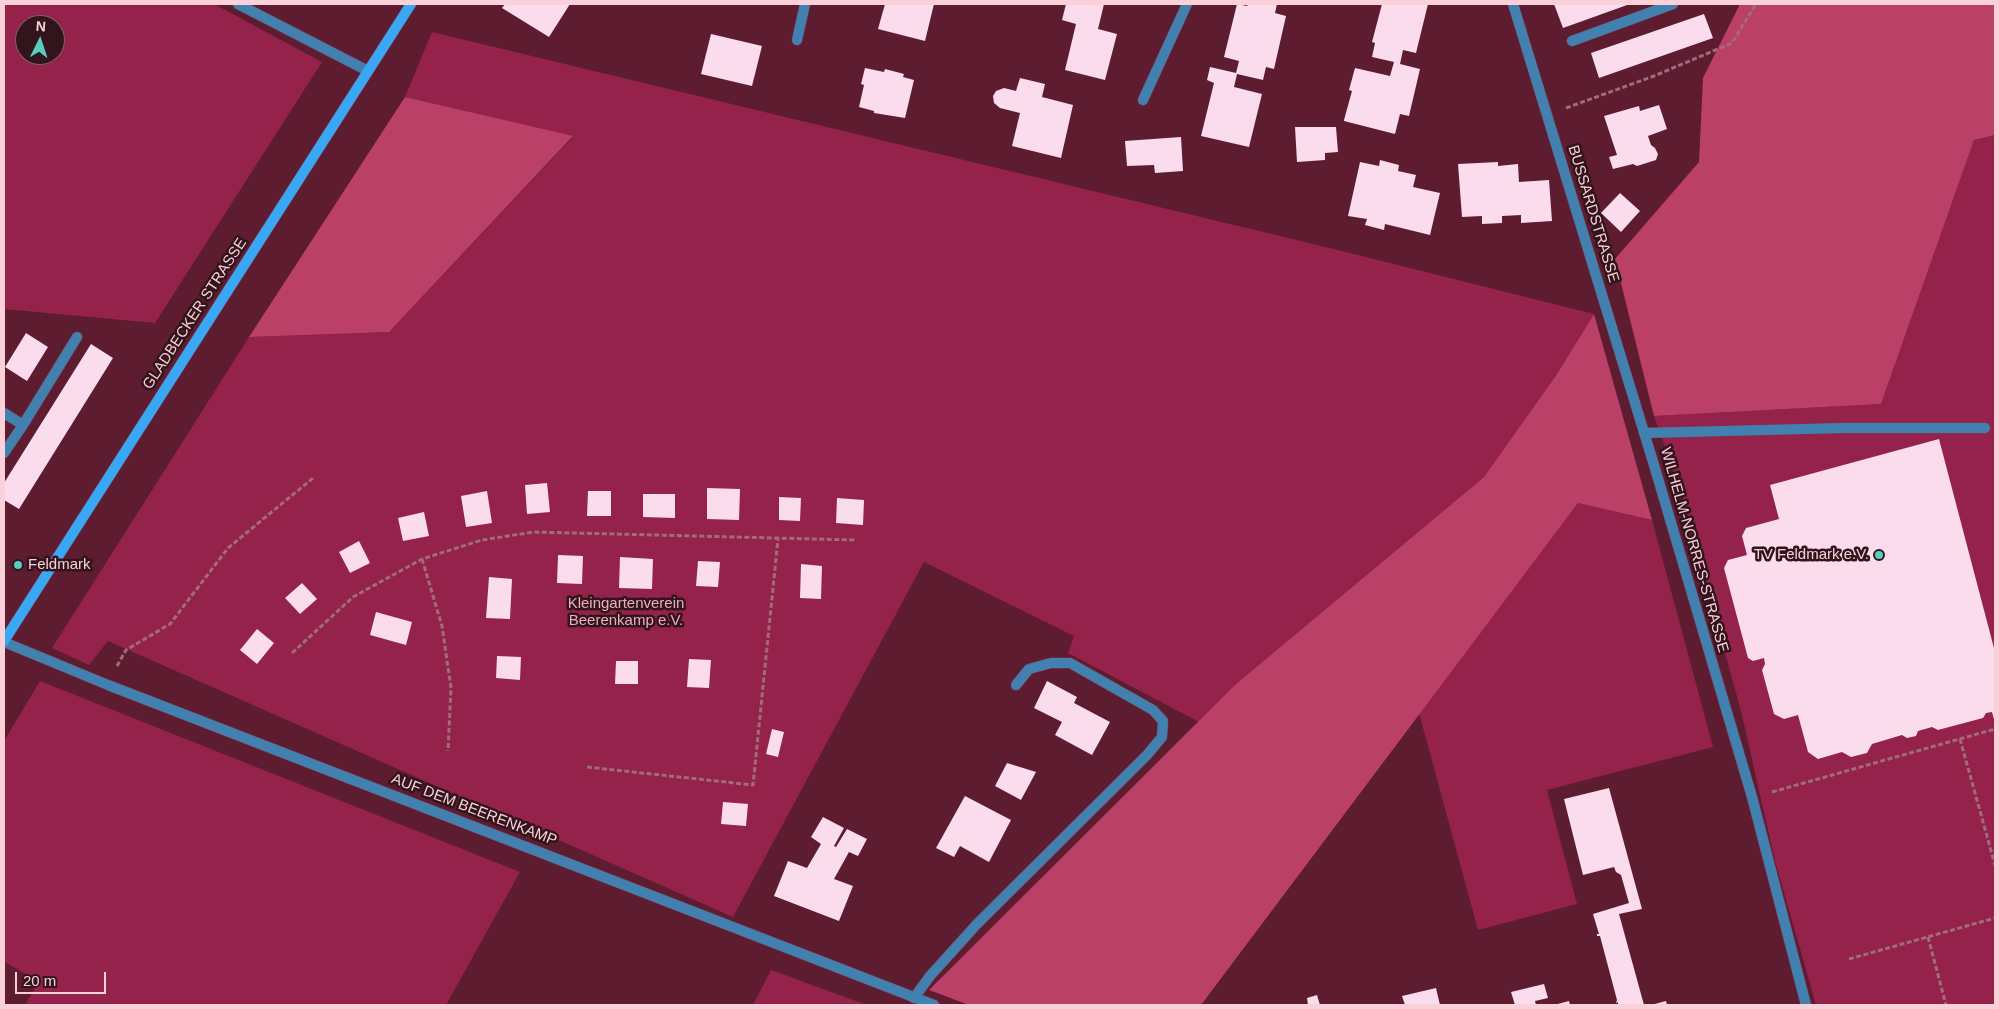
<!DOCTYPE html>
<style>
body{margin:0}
#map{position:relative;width:1999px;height:1009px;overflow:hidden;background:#5e1c31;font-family:Arial,sans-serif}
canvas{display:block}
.frame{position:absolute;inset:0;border:5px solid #fad0d9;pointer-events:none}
.north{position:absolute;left:15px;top:15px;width:50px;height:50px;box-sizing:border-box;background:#31141c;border:1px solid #815f68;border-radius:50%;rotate:4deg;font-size:14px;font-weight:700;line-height:20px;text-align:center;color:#fad0d9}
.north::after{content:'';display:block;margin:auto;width:18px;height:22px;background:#58cec0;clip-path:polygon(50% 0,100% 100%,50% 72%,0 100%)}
.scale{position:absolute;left:15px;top:972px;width:91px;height:22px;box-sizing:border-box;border:2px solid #fad0d9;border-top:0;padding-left:6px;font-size:15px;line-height:18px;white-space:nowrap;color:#fad0d9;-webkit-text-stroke:4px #31141c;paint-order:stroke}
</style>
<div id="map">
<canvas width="1999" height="1009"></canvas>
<div class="frame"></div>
<div class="north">N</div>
<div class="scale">20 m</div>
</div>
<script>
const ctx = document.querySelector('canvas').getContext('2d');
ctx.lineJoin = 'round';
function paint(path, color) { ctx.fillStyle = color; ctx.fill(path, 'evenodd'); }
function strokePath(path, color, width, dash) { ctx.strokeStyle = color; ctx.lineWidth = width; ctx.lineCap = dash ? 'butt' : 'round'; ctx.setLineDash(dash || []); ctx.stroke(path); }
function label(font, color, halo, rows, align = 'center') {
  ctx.font = font + ' Arial,sans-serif'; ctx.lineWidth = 5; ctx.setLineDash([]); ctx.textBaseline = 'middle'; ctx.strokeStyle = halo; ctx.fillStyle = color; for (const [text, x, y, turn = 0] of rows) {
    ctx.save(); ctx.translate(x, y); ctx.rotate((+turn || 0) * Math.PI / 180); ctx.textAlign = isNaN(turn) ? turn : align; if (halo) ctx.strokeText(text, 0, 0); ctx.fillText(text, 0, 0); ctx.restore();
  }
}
const green = new Path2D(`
 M4,4H214L322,62L155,323L4,309ZM25,25H55V55H25Z
 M432,32L1334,249L1594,314L1557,374L1484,477L1236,684L1199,722L1068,653L1074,636L924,562L733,917L108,641L89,665L52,648L249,337L389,332L573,137L405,97Z
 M1995,135V1005H1816L1775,861L1742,715L1681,491L1654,416L1881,404L1974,140Z
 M1578,503L1652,520L1713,747L1547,790L1577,904L1478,930L1419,713Z
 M40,681L520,872L446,1005H25L39,981L4,962V741Z
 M771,970L867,1005H753Z`);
const forest = new Path2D(`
 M1740,4H1995V135L1974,140L1881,404L1654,416L1615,259L1699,162L1703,78Z
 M405,97L573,136L389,332L249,337Z
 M1594,314L1652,520L1578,503L1201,1005H969L929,990L1236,684L1484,477L1557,374Z`);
const building = new Path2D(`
 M505,4H570L549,37L502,8Z
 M885,4H934L925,41L878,29Z
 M1066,4H1104L1098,29L1117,34L1105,80L1065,70L1076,24L1062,20Z
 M1237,4L1247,6L1248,4H1277L1275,13L1286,16L1274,69L1266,67L1263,80L1237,74L1234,87L1262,94L1249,147L1201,136L1214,83L1207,80L1210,67L1236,73L1239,61L1224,57Z
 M1382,4H1428L1416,53L1403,50L1400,64L1420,69L1409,116L1400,114L1395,134L1344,121V120L1352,91L1349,90L1355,68L1390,76L1394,62L1372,57L1375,43L1372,42Z
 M1554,4H1630L1563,28Z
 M1704,14L1713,38L1599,78L1591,53Z
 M711,34L762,46L752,86L701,74Z
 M865,68L884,72L885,69L904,74L903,77L914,80L905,118L874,113V111L859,107L864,85L861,84Z
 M1020,78L1045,84L1042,97L1073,105L1061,158L1012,146L1020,113L1000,108L994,103L993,96L996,91L1004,88L1016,91Z
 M1659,105L1667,129L1648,136L1651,145L1655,148L1658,154L1656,160L1637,166L1633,164L1613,169L1609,157L1617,155L1604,116L1639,106L1640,111Z
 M1295,127H1336L1338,152L1325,153V160L1297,162Z
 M1181,137L1183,171L1155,173L1154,165L1127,166L1125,141Z
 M1380,160L1399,165L1398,171L1416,175L1413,187L1440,193L1430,235L1385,224L1384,230L1365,225L1367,219L1348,216L1360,162L1379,166Z
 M1498,162V166L1518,164L1519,182L1549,180L1552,221L1521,223V215L1502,216V223L1482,224V216L1462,217L1458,164Z
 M1620,193L1640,211L1621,232L1601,213Z
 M26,333L48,347L27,381L5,367Z
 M91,344L113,358L19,509L4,500V483Z
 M1939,439L1995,652V723L1992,712L1986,713L1983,718L1938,730L1932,727L1918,731L1916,736L1907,738L1902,735L1872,744L1867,753L1851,757L1842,752L1818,759L1808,752L1798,715L1784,719L1774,714L1762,670L1765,664L1764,658L1753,661L1748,658L1724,568L1728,560L1747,555L1742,536L1746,528L1779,519L1770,485Z
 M547,483L550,512L527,514L525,485Z
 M707,488L740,489L739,520L707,519Z
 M487,491L492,523L466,527L461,496Z
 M588,491H611V516H587Z
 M643,494H675V518L643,517Z
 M779,497L801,498L800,521L779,520Z
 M837,498L864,500L863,525L836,523Z
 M424,512L429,536L403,541L398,518Z
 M359,541L370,563L350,573L339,552Z
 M558,555L583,556L582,584L557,583Z
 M620,557L653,559L652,589L619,588Z
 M698,561L720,562L718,587L696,586Z
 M801,564L822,566L821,599L800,598Z
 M489,577L512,579L510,619L486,618Z
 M302,583L317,599L300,614L285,598Z
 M376,612L412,622L406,645L370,635Z
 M257,629L274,643L257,664L240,650Z
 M497,656L521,657L520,680L496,678Z
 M689,659L711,660L709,688L687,687Z
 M616,661H638V684H615Z
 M1047,681L1077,697L1074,703L1110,722L1092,755L1055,735L1062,722L1034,708Z
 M772,729L784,732L778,757L766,754Z
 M1007,763L1036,772L1021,800L995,786Z
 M1609,788L1642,909L1619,914L1644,1005H1618V1002L1616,1003L1617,1000L1600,936H1597V934H1599L1593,914L1629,903L1621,875L1616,872L1614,867L1583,875L1564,799Z
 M965,796L1011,820L989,862L960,846L954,857L936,848Z
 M723,802L748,804L746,826L721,824Z
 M823,817L844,828L834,846L836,847L847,829L867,839L858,856L849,852L834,879L853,886L839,921L774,896L788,861L807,868L821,844L811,837Z
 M1544,984L1548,998L1535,1001L1536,1005H1515L1511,992Z
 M1436,988L1440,1005H1405L1402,996Z
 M1317,995L1320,1005H1308L1307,998Z
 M1569,1001L1570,1005H1554Z
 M1666,1001L1667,1005H1651Z`);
const path = new Path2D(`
 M1566,108L1654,76L1732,43L1756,4
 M422,559L442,626L451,688L448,751
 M292,653L353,597L422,559L482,540L534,532L856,540
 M117,666L126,650L170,624L228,548L313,478
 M1960,739L1995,865
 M587,767L753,785L778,539
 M1772,792L1995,729
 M1928,937L1946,1005
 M1849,959L1995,918`);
const service = new Path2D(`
 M238,4L368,71
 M797,40L805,4
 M1572,41L1673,4
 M4,413L23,425L77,337
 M1644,433L1844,428H1985
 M4,453L23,425
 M914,998L930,976L977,924L1147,755L1162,737L1163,721L1153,710L1070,663H1051L1029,669L1016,685`);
const minor = new Path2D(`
 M1513,4L1654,465L1752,797L1806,1005
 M1143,100L1187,4
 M4,642L108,685L934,1005`);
const secondary = new Path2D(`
 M4,641L411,4`);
const markers = [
 [1879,555,5,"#58cec0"],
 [18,565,5,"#58cec0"]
];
const streetNames = [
 ["BUSSARDSTRASSE",1593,214,73],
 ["GLADBECKER STRASSE",195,314,-57],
 ["WILHELM-NORRES-STRASSE",1694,550,74],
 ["AUF DEM BEERENKAMP",474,810,21]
];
const poiNames = [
 ["TV Feldmark e.V.",1869,555],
 ["Feldmark",28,565,"left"]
];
const parkNames = [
 ["Kleingartenverein",626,604],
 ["Beerenkamp e.V.",626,621]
];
paint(green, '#94224b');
paint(forest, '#bb4067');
paint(building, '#fadcec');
strokePath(service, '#7a3c4f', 11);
strokePath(minor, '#7a3c4f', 11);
strokePath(secondary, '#7a3c4f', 11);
strokePath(path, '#a26b7b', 3, [5, 2.5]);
strokePath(service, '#4280b0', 10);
strokePath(minor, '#4280b0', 10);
strokePath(secondary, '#3aa7f5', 10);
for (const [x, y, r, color] of markers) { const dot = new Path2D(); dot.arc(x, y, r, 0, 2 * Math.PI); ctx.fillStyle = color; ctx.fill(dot); strokePath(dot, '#31141c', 2); }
label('15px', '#fad0d9', '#31141c', streetNames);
label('15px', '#fad0d9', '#31141c', poiNames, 'right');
label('15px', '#edaebc', '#31141c', parkNames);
</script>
